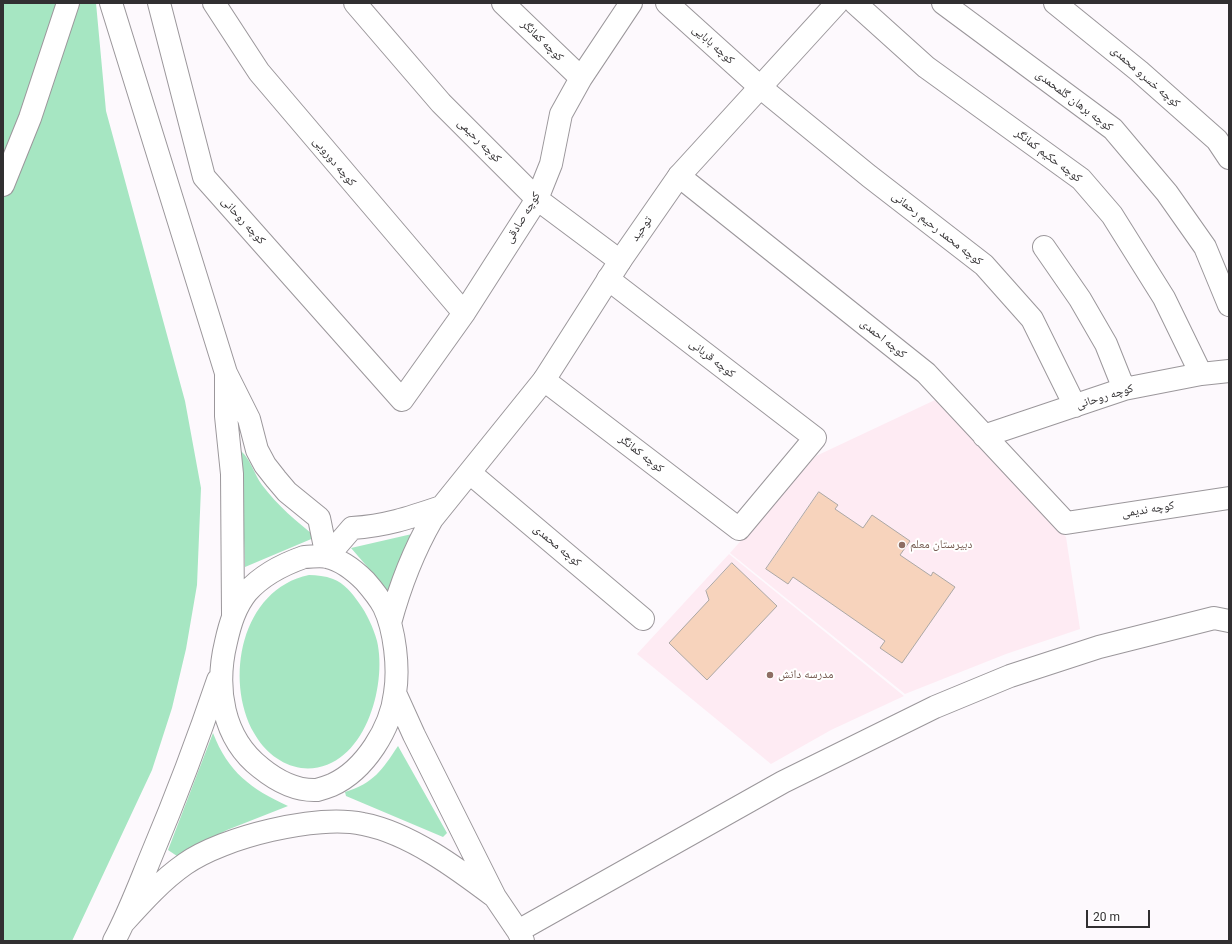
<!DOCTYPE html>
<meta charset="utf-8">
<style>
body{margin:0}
#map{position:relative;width:1232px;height:944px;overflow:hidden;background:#fdf9fd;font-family:Roboto,sans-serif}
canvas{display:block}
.frame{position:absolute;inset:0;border:4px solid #312f31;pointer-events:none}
.scale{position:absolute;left:1086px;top:910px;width:64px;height:18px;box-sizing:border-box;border:2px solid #312f31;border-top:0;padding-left:5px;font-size:12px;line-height:14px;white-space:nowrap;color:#312f31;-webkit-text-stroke:3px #fff;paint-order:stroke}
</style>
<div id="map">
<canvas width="1232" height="944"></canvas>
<div class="frame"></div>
<div class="scale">20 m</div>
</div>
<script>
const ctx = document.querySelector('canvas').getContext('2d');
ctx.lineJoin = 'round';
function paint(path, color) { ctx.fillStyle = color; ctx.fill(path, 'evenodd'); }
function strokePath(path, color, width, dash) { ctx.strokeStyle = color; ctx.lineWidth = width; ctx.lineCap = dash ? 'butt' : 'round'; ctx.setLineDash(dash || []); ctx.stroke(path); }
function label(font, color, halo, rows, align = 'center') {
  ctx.font = font + ' Roboto,"Noto Naskh Arabic",sans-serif'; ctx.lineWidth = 4; ctx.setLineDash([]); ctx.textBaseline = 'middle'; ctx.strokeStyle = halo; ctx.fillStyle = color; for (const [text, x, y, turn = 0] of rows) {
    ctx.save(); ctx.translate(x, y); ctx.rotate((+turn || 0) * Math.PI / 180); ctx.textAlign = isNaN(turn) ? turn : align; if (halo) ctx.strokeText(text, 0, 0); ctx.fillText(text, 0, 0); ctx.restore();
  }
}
const education = new Path2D(`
 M935,400L1066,537L1080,629L1006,654L905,694L730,553L816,456Z
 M729,554L904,696L831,730L771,764L637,654Z`);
const green = new Path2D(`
 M3,3H96L106,111L185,401L201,488L197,585L186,649L172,708L152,770L72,941H3Z
 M241,451C251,460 254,474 262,485C277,505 297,522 316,537L245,567Z
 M412,534L390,593L351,548Z
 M309,575C317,575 325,576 333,579C344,583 352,593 359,603C367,614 373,627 377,641C388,688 362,775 301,768C281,765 264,751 254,733C224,680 241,589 309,575Z
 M213,733C228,772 251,789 288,806L227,830L177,856L168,850Z
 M398,746L447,833L443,837L346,796L345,792C374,783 382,770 398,746Z`);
const building = new Path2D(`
 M819,492L838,505L835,509L863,528L872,515L910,541L900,555L931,576L933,572L955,587L902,663L880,648L885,641L793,577L788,584L766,569Z
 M732,563L777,606L707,680L669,643L709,600L706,591Z`);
const minor = new Path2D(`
 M159,3L204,177L402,400L464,313L537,199L551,164L561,114L581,78L631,3
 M214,3L259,72L464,313
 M355,3L441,103L537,199L620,261
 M503,3L581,78
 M667,3L760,87L869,176L984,265L1032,319L1075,406
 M855,3L926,67L1081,179L1112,215L1164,298L1201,374
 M943,3L1113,129L1167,193L1205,247L1229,305
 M1055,3L1139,71L1217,140L1229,158
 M679,176L926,373L1066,523L1229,498
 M3,185L30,118L68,3
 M1044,247L1080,299L1106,344L1124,389
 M544,380L739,529L815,438L608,279
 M984,436L1124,389L1201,374L1229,371
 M470,473L643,619`);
const major = new Path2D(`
 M111,3L226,373L249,419L257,450L265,465L276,479L287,492L319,518L327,557
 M226,376V416L232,474L233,615
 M304,557C312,557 320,555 327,557C341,560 355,571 365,581C372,589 379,597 384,607C395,630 399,668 395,693C391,728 365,770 332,785C327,787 321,789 317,790C295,791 277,781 261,768C222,738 215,687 226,642C230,624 235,607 247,592C262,575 284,564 304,557Z
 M327,557L352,528C385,526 409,518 441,507
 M390,623C400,586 413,552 432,519L544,380L620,261L679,176L837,3
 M395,693L414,735L495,897L518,931L523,941
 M124,922C143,901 162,880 185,864C223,837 317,814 363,824C410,833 458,869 495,897
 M518,931L783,782L935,707L1010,676L1099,647L1214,618L1229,621
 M114,941C129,913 140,883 152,854C176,797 198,739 218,680`);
const markers = [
 [902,545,4,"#8d6e63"],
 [770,675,4,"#8d6e63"]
];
const streetNames = [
 ["کوچه کمانگر",542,41,44],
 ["کوچه بابایی",713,45,42],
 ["کوچه خسرو محمدی",1145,77,41],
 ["کوچه برهان گلمحمدی",1074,101,37],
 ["کوچه رحیمی",479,141,45],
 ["کوچه حکیم کمانگر",1048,156,37],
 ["کوچه دورویی",334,162,50],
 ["کوچه صادقی",523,218,-59],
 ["کوچه روحانی",243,221,48],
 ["توحید",642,229,-55],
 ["کوچه محمد رحیم رحمانی",937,229,38],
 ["کوچه احمدی",883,339,39],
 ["کوچه قربانی",712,359,38],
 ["کوچه روحانی",1105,397,-17],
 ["کوچه کمانگر",641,454,38],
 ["کوچه ندیمی",1148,510,-9],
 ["کوچه محمدی",557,546,40]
];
const educationNames = [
 ["دبیرستان معلم",910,545],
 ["مدرسه دانش",778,675]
];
paint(education, '#feebf3');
paint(green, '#a6e6c2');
paint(building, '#f7d3bc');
strokePath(building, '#aca8a5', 1);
strokePath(minor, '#9b979b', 24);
strokePath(major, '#9b979b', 24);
strokePath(minor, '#fff', 22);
strokePath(major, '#fff', 22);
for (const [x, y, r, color] of markers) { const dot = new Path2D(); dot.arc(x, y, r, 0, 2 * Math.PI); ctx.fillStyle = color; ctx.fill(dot); strokePath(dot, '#fff', 1.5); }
label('12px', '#312f31', '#fff', streetNames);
label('12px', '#785e54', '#fff', educationNames, 'left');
</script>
